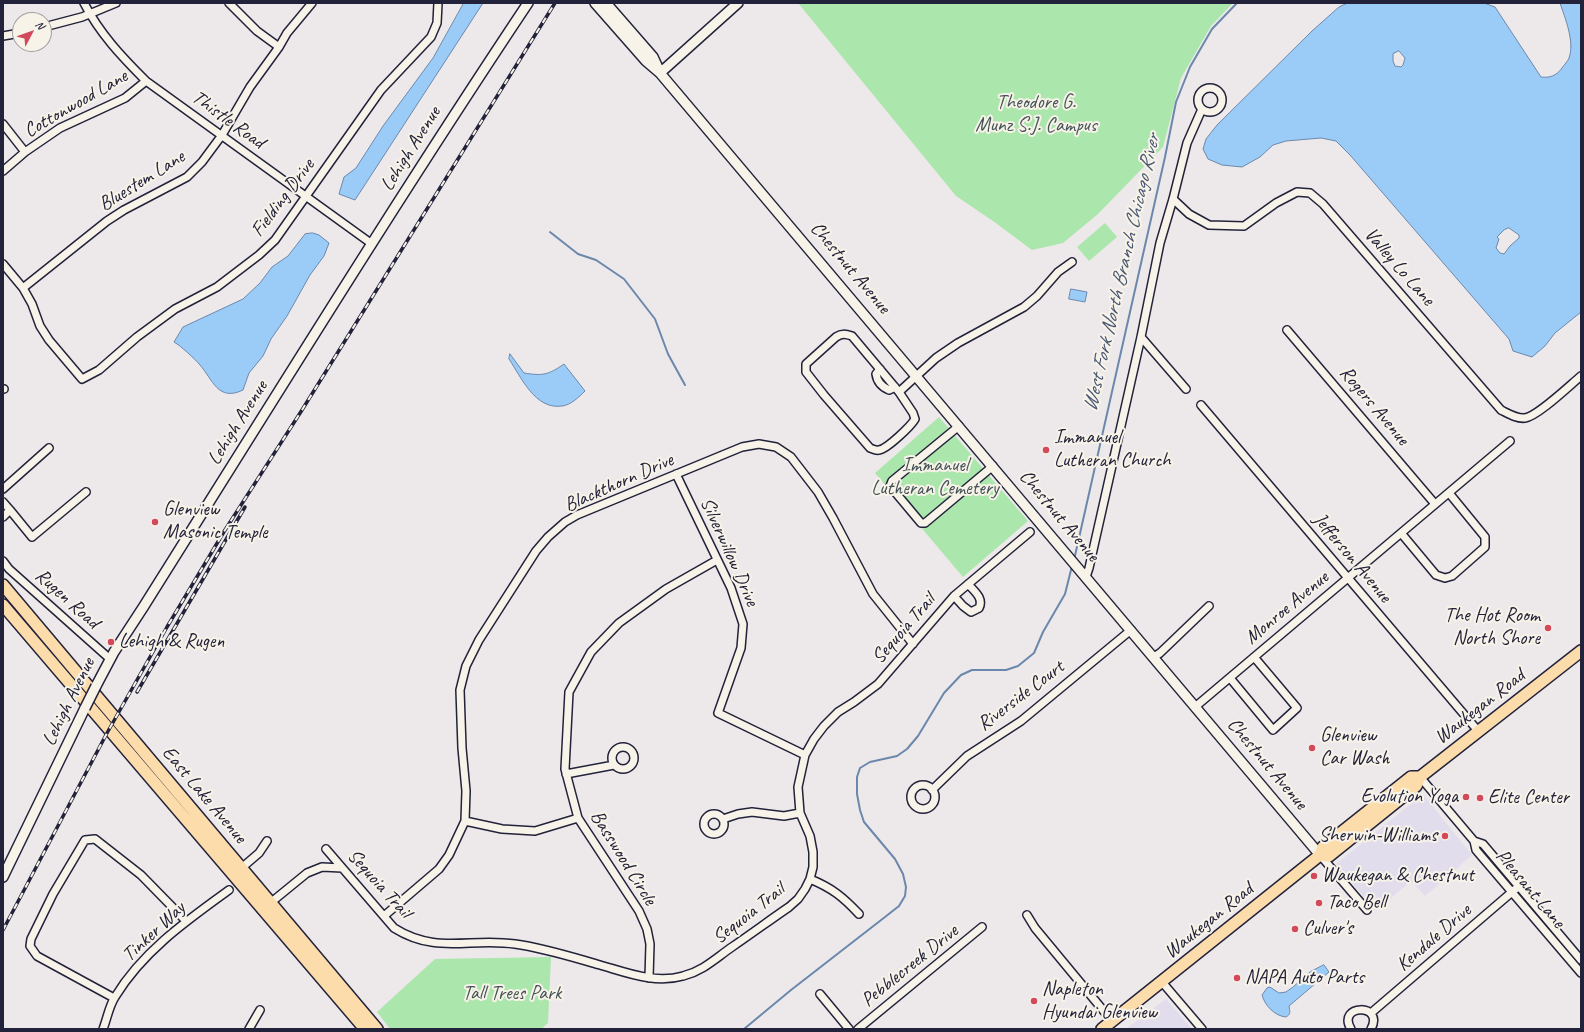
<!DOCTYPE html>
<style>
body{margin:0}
#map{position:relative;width:1584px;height:1032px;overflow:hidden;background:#ede9ea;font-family:Caveat,sans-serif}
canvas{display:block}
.frame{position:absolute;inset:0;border:4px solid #22223b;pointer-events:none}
.north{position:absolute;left:12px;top:12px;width:40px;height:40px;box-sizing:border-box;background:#f7f3e8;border:1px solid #a29fa3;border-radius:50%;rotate:49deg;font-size:11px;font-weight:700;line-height:16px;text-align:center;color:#22223b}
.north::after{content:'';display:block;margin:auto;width:14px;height:18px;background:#d1495b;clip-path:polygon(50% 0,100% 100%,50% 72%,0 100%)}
</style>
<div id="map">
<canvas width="1584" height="1032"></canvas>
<div class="frame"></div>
<div class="north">N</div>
</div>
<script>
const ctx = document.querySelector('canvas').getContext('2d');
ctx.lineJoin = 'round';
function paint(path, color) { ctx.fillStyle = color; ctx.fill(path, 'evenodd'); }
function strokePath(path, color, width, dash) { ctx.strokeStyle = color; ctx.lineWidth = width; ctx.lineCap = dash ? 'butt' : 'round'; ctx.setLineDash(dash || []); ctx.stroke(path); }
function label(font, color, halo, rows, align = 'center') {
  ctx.font = font + ' Caveat,sans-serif'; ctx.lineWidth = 4; ctx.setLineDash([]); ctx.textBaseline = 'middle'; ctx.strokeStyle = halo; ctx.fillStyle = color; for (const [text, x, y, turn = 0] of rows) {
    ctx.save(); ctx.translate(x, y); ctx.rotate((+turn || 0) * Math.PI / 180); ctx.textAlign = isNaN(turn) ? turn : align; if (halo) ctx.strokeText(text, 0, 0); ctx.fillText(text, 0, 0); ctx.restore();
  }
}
const built = new Path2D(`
 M1423,794L1472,855L1425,896L1411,881L1376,911L1336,864Z
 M1166,999L1191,1028L1189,1029H1126Z`);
const green = new Path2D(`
 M798,3H1233L1211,26L1181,78L1163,147L1098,214L1063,243L1032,250L993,221L956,196Z
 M1105,223L1117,237L1089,261L1077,247Z
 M939,417L1028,521L963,577L875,473Z
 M551,957L548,1023L541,1029H390L377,1012L435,959Z`);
const water = new Path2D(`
 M464,3H483L355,200L339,194L344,177L356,168L383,126L433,58Z
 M1348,3H1484L1495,7L1541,77C1550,78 1556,76 1562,68C1564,65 1568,61 1569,58C1575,42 1565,18 1560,3H1581V312L1555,333L1545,346L1532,357L1513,351L1509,339L1350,155L1336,141L1321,138L1286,141L1273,145L1260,157L1242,167L1222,165L1208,159L1203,149L1206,139L1217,125L1312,31L1339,7ZM1399,51L1405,58L1403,65L1401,67L1395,66L1393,61V54ZM1509,228L1519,235V238L1510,246L1504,254L1500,253L1496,248L1499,239L1497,237L1504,230Z
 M313,233L319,235L329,243L324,256L310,275L287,316L271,339L263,356L249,373L243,390C218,402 213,380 200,365C195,359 181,346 174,342L183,327L243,299L260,283L272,267L288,256L305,234Z
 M1071,289L1087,292L1085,302L1069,299Z
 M510,354L524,373C543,376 548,375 564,364L585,391C579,397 571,405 562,406C535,410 521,377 509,359Z
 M1324,965L1329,972L1289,1006C1290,1012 1291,1014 1286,1017C1275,1016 1265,1006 1262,995L1267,988L1270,987L1279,993L1286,992L1293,987L1310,972Z`);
const stream = new Path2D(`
 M550,232L578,254L596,260L624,279L655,319L668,354L685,385
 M1074,560L1165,157L1176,102L1190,67L1212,29L1237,3
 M744,1029L791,990L885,917L899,906L905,896L906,887L903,874L895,859L864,822L860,810L857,794V777L860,768L870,762L897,756L907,749L918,736L944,693L961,675L972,670H1006L1018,666L1034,653L1043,632L1065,594L1072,566`);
const street = new Path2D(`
 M84,3C100,34 122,57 146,81L372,244
 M229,3L257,31L279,47
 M44,27L82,17L116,3
 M3,36L20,33
 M1198 100a12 12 0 1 1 24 0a12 12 0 1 1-24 0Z
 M3,124L25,152
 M3,171L25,152L60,128L125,98L146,81
 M1173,199L1189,214L1209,225L1244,226L1276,203L1297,192L1310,193L1323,204L1501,410C1509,414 1517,419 1525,418C1538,416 1570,385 1581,376
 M3,264L23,288L32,304L40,326L49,340L82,379L99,370L137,337L175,309L217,287L259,255L275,240L381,90L431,37L437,23L438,3
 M23,288L107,221L124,210L187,177L202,162L222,135L250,87L279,47L287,33L312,3
 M1287,330L1435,504
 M1141,337L1186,389
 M880,369L876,374C877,381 882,387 889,390L895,387
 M3,389H4
 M899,392L913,413L915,419C911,426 887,449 879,450C876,451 873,449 870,448L824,395L806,372V364L836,337C842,333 846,334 852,336L899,392L936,358L958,343L1024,307L1037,296L1058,272L1072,262
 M1201,405L1479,732
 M959,426L892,481L890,486L921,523H925L993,466
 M676,474L731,588L743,624L741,648L718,713L805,755
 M3,489L49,448
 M3,502L10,510L3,517
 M10,510L32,537L86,492
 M1401,533L1436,575L1445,578L1452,576L1485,547V537L1449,493
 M3,561L9,569L110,659
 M1086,577L1089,568L1141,337L1160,243L1173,199L1187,143L1202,109
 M954,596L963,606L971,612L979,608C984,598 974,591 968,584
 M1154,657L1160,653L1209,606
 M1230,678L1273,730L1297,708L1254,657
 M1195,707L1510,441
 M612 758a11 11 0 1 1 22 0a11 11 0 1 1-22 0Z
 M566,774L614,765
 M1420,777L1474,841L1476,850L1581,973
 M911 797a12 12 0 1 1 24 0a12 12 0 1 1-24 0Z
 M932,790L967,756L1021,721L1131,630
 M704 824a10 10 0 1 1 20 0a10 10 0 1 1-20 0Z
 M723,819L738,814L752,812L784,816L800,813
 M465,821L502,829L535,831L578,818
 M1474,841L1483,844L1581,960
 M326,849L394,928C437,955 470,937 515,944C544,948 572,957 600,965C628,973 655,984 683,976C703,971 716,958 732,947C751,934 770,920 789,907L798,899L805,889L810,879L813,867V852L810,836L800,813L798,787L805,755L814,739L824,726L838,712L854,702L878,684L954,596L1030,532
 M1320,855L1367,910
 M238,871L259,853L267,841
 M810,879C832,888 843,897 859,914
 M269,904L307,873L322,867L342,868
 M1027,915L1035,928L1112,1021
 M384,916L439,869L449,855L465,821L466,791L462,748L460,690L466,666L479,640L536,551L548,537L565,522L577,515L742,447L759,444L776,447L791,457L818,492L833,518L873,594L913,644
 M649,978L650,944L647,929L639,911L578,818L565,769L569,692L591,652L619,623L666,589L717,560
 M1162,982L1202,1029
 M820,994L849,1029
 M114,998L37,956L30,946L31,939L53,894L85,840L95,839L141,875L186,921
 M1371,1013L1519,886
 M103,1029C107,1019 109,1006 115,997C142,952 186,921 229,890
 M249,1029L260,1010
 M858,1029L982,927
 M1351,1029C1336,1004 1385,1003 1371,1029`);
const secondary = new Path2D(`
 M595,3L646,61L660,73L1320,855
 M606,3L653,57L659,70
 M660,73L738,3
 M96,686L114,652L144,606C271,404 396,201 528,3
 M3,877L85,708`);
const primary = new Path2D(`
 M3,585L377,1029
 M3,605L365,1029
 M1320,855L1329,856L1416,786L1420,777L1581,651
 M1102,1029L1320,855L1323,847L1411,777H1420`);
const rail = new Path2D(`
 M137,692L245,507
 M3,930L107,733L167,627L225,530L302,410L555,3`);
const secondaryBridge = new Path2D(`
 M85,708L96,686`);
const markers = [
 [1046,450,4,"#d1495b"],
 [155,522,4,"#d1495b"],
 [1548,628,4,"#d1495b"],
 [111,642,4,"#d1495b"],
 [1312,748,4,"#d1495b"],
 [1466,797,4,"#d1495b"],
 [1480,798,4,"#d1495b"],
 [1445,836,4,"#d1495b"],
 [1314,876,4,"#d1495b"],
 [1319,903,4,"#d1495b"],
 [1295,929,4,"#d1495b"],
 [1237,978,4,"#d1495b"],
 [1034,1001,4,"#d1495b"]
];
const parkNames = [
 ["Theodore G.",1036,103],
 ["Munz S.J. Campus",1036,126],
 ["Immanuel",935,466],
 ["Lutheran Cemetery",935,489],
 ["Tall Trees Park",512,994]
];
const streetNames = [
 ["Cottonwood Lane",76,104,-30],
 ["Thistle Road",228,120,36],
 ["Lehigh Avenue",411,149,-58],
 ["Bluestem Lane",142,181,-32],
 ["Fielding Drive",283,198,-53],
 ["Valley Lo Lane",1399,267,49],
 ["Chestnut Avenue",850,268,50],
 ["Rogers Avenue",1374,406,50],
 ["Lehigh Avenue",238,423,-58],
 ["Blackthorn Drive",619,483,-24],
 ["Chestnut Avenue",1059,516,50],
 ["Silverwillow Drive",729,552,66],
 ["Jefferson Avenue",1352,558,50],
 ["Rugen Road",67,599,42],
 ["Monroe Avenue",1287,608,-40],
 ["Sequoia Trail",904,629,-49],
 ["Riverside Court",1021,696,-37],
 ["Lehigh Avenue",69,702,-64],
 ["Waukegan Road",1480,707,-38],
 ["Chestnut Avenue",1267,764,50],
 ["East Lake Avenue",204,795,50],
 ["Basswood Circle",623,858,58],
 ["Sequoia Trail",379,884,48],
 ["Pleasant Lane",1530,889,50],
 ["Sequoia Trail",749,914,-38],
 ["Waukegan Road",1209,921,-39],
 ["Tinker Way",154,932,-43],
 ["Kendale Drive",1434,938,-41],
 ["Pebblecreek Drive",910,966,-39]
];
const poiNames = [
 ["Immanuel",1054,438],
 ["Lutheran Church",1054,461],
 ["Glenview",163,510],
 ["Masonic Temple",163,533],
 ["The Hot Room",1540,616,"right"],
 ["North Shore",1540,639,"right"],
 ["Lehigh & Rugen",119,642],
 ["Glenview",1320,736],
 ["Car Wash",1320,759],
 ["Evolution Yoga",1458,797,"right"],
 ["Elite Center",1488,798],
 ["Sherwin-Williams",1437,836,"right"],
 ["Waukegan & Chestnut",1322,876],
 ["Taco Bell",1327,903],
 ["Culver's",1303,929],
 ["NAPA Auto Parts",1245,978],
 ["Napleton",1042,990],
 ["Hyundai Glenview",1042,1013]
];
const waterNames = [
 ["West Fork North Branch Chicago River",1122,273,-77]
];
paint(built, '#e1dded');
paint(green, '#abe6ac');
paint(water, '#9bccf7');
strokePath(water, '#6b88ac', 1);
strokePath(stream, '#6b88ac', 2);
strokePath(street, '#22223b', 10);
strokePath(secondary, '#22223b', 12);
strokePath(primary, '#22223b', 14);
strokePath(street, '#f7f3e8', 7);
strokePath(secondary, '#f7f3e8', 9);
strokePath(primary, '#fcdcab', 11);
strokePath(rail, '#22223b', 3.5);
strokePath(rail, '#f7f3e8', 2, [6]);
strokePath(secondaryBridge, '#22223b', 12, []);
strokePath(secondaryBridge, '#f7f3e8', 9);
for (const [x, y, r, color] of markers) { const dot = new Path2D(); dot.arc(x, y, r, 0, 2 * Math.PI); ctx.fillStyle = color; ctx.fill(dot); strokePath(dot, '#f7f3e8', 1.5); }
label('20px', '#445357', '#f7f3e8', parkNames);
label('20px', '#22223b', '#f7f3e8', streetNames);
label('20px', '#22223b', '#f7f3e8', poiNames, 'left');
label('italic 21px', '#465573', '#f7f3e8', waterNames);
</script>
